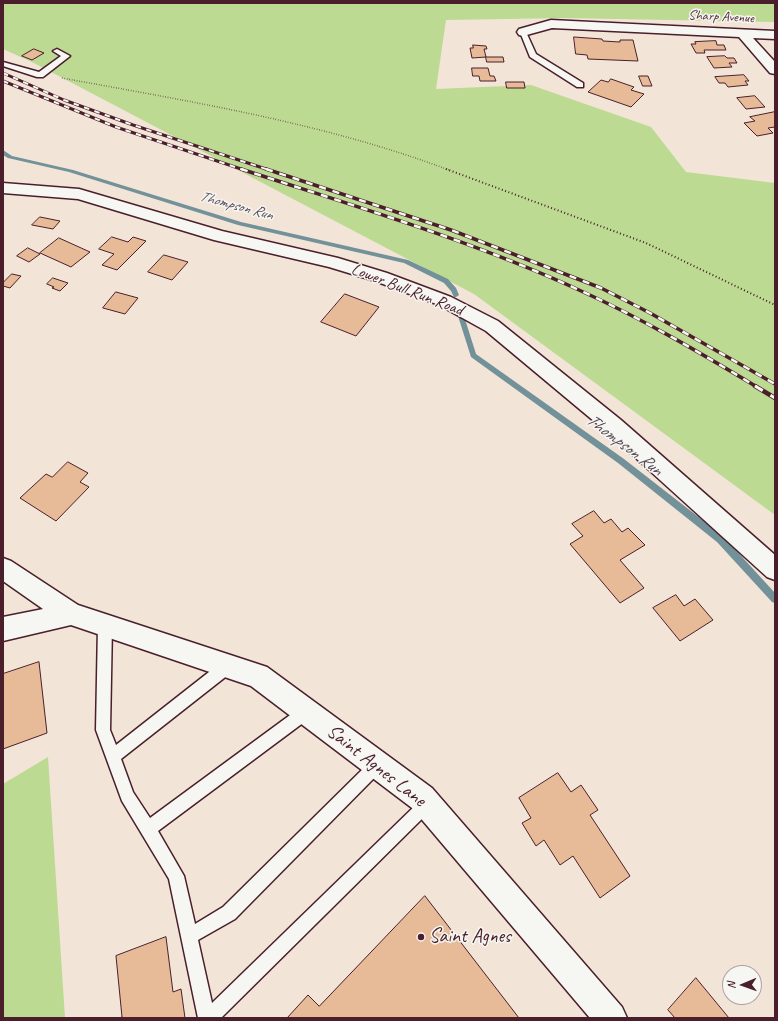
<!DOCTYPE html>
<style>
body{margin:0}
#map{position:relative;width:778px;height:1021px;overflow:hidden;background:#f2e4d7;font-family:Caveat,sans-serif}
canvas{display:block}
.frame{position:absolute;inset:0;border:4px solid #4a1f2b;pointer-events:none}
.north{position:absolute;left:722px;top:965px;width:40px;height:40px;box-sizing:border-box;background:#f6f6f2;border:1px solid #b1a0a2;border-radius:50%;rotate:268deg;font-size:11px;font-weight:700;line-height:16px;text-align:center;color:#4a1f2b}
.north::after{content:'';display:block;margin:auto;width:14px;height:18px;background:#4a1f2b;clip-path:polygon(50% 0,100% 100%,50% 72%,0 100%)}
</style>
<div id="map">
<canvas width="778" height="1021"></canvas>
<div class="frame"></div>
<div class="north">N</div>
</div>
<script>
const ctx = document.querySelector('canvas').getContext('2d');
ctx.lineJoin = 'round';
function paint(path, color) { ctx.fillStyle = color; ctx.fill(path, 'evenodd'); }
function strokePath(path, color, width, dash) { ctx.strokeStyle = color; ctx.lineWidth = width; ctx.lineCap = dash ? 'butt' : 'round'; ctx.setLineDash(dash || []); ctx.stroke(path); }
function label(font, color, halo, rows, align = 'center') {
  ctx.font = font + ' Caveat,sans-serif'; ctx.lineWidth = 3; ctx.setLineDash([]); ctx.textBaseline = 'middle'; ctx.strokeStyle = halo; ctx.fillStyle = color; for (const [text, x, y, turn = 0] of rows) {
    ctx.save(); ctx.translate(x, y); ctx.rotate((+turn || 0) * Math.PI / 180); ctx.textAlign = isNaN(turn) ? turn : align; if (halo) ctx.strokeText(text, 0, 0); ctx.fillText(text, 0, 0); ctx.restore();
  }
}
const green = new Path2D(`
 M3,3H775V22L565,18L446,20L436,89L531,85L651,127L686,172L775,183V515L474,294L34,63L3,49Z
 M48,757L65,1018H3V784Z`);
const stream = new Path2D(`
 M3,150L12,156L73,170L241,222L408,260L448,279L456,288L459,295L456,297H454L451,291L444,283L404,263L238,225L69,172L8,158L3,155Z
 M459,314H461L464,316L476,354L624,459L723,536L775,593V603L772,602L717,542L618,463L471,357L458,316Z`);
const building = new Path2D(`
 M574,37L602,39L603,41L620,42V40H633L638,61L588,59L587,55L576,54Z
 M716,41L717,45H724L726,50H704L705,53H696L691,44H696L695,42Z
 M473,45L486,46L487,49H484L486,57L472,58L470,48H473Z
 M34,49L44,53L32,60L22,56Z
 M725,56L727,58H734L737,63H729L732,67L714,68L707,57Z
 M486,57H503L504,62H487Z
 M472,68H488L490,76H494L496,81H480L479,76H473Z
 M744,75L749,81H745L748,85L728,87L725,83H719L715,77Z
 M639,76H648L652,86H643Z
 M611,79L634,87L631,90L644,94L631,107L588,92L601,80L608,82Z
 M506,82H524L525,88H507Z
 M755,96L765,107L746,109L737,98Z
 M775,112V127L768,128L773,133L757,136L744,123L755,121L750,117Z
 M40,217L60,221L53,229L32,225Z
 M112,237L128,242L133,237L146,241L117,270L102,265L114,254L99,249Z
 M59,238L90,252L71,267L40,253Z
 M28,248L40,254L29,262L17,256Z
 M164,255L188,262L172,280L148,272Z
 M12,274L21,276L10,288L3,286V283Z
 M53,278L68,283L60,291L52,288L54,287L47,284Z
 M116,292L138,298L125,314L103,308Z
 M345,294L379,307L356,336L321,322Z
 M68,462L88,473L80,482L89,487L56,521L20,498L46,474L52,477Z
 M594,511L604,523L611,519L622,532L628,528L645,545L620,560L644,588L620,603L570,544L583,536L572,524Z
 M676,595L684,606L695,599L713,620L680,641L653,608Z
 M39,662L47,733L3,749V674Z
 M558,773L571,792L581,785L598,810L590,815L630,876L600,898L573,856L560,865L544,840L536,846L522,823L531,818L519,798Z
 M425,896L519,1018H287L308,995L319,1006Z
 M166,937L173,992L181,989L185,1018H119L122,1017L116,956Z
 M696,978L729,1018H675L668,1010Z`);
const pathFar1 = new Path2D(`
 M62,78C193,102 324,123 449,170`);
const path = new Path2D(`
 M446,169L646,243L775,305`);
const service = new Path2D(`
 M523,30L526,32L536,54L583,83V87H577L530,57L520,32Z
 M57,49L70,56L43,77H37L3,66V62L39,72L61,56L53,51Z
 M105,619L110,621L112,625L110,730L116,745L223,661L228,659L233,661L235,666L233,671L121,759L133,792L150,818L301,707L306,705L311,707L313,712L311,717L158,831L184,876L195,924L223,907L372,760L377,758L382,760L384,765L382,770L235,919L198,940L212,1003L422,799L427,796L432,799L435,804L432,809L221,1018H198L169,879L122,801L96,730L98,625L100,621Z`);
const minor = new Path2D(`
 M551,20L775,31V39L753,38L775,62V74L770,73L739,37L552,28L523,36L519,35L517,32L519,29Z
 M3,183L79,189L222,231L338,258L387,273L451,297L498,321L621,420L775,555V580L767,577L607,432L486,331L439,305L375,281L329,267L214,240L78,199L3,193Z
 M3,558L11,561L78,605L267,667L432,788L622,1007L627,1018H590L412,808L251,686L71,625L3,641V617L43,609L3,581Z`);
const railFar2 = new Path2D(`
 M3,73L64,100L133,125L269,170
 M3,81L116,127L244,170`);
const railFar1 = new Path2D(`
 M241,169C354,206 470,240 579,290C641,318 699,352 757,387
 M266,169L451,230L601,288L650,313L775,384`);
const rail = new Path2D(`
 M755,386L775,398`);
const markers = [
 [421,937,4,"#4a1f2b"]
];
const farStreetnames = [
 ["Sharp Avenue",721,17,3]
];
const farWaternames = [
 ["Thompson Run",236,206,15]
];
const streetNames = [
 ["Lower Bull Run Road",407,290,21]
];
const waterNames = [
 ["Thompson Run",624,445,37]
];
const nearStreetnames = [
 ["Saint Agnes Lane",376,766,38]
];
const nearPoinames = [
 ["Saint Agnes",429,937]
];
paint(green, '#bcda92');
paint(stream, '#729199');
paint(building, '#e7ba98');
strokePath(building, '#4a1f2b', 1);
strokePath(service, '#4a1f2b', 3);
strokePath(minor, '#4a1f2b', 3);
strokePath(pathFar1, '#4a1f2b', 1.5, [0.5, 2]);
strokePath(path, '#4a1f2b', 2, [1, 2.5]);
paint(service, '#f6f6f2');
paint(minor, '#f6f6f2');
strokePath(railFar2, '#4a1f2b', 3);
strokePath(railFar1, '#4a1f2b', 3.5);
strokePath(rail, '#4a1f2b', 4.5);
strokePath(railFar2, '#f6f6f2', 2, [5.5]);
strokePath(railFar1, '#f6f6f2', 2.5, [7]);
strokePath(rail, '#f6f6f2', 3, [9]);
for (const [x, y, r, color] of markers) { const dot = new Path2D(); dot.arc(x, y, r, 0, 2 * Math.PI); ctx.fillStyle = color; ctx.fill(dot); strokePath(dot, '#f6f6f2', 1.5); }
label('14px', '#4a1f2b', '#f6f6f2', farStreetnames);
label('italic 15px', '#5a4e59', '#f6f6f2', farWaternames);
label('17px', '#4a1f2b', '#f6f6f2', streetNames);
label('italic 18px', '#5a4e59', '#f6f6f2', waterNames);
label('20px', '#4a1f2b', '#f6f6f2', nearStreetnames);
label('20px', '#4a1f2b', '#f6f6f2', nearPoinames, 'left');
</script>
